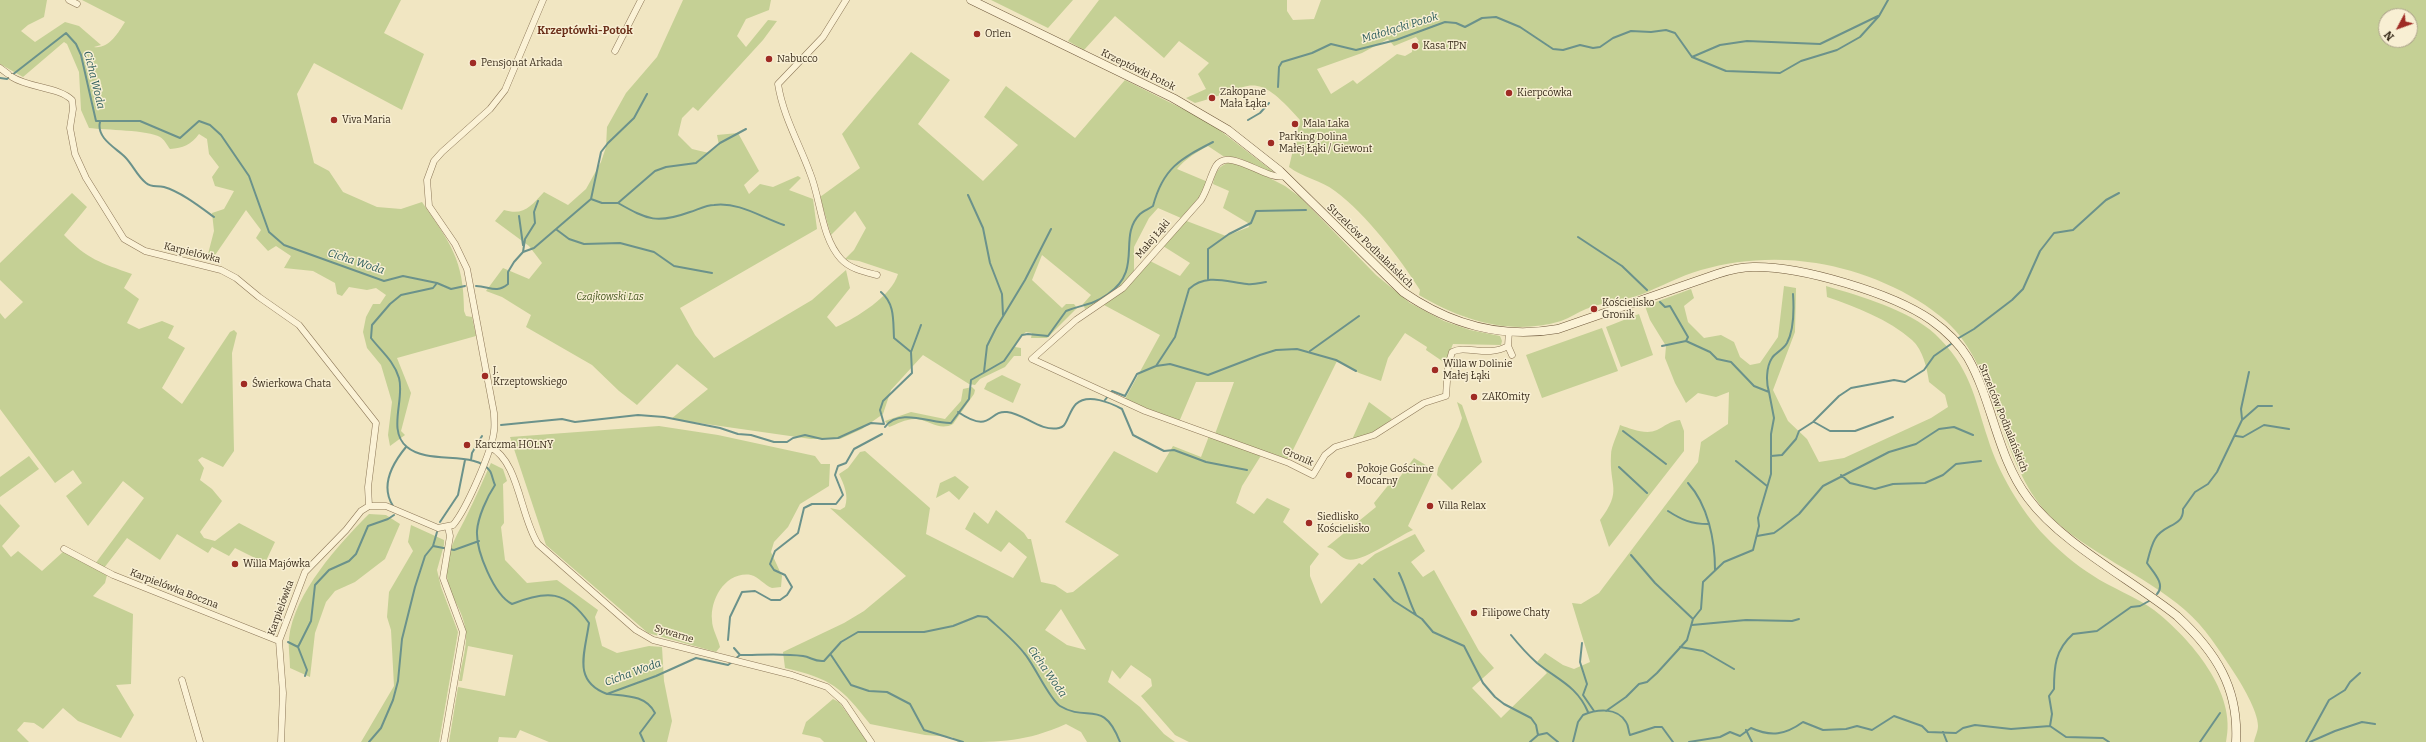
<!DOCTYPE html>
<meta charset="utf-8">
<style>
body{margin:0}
#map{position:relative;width:2426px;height:742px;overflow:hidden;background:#f1e6c2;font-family:Bitter,serif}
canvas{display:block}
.north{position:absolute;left:2378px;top:8px;width:40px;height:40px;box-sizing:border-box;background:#f8efd3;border:1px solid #aca28a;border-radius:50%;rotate:229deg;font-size:11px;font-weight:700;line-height:16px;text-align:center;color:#3b2e1d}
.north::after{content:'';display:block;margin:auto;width:14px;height:18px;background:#9f2b24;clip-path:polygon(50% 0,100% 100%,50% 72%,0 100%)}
</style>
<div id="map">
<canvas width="2426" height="742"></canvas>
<div class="north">N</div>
</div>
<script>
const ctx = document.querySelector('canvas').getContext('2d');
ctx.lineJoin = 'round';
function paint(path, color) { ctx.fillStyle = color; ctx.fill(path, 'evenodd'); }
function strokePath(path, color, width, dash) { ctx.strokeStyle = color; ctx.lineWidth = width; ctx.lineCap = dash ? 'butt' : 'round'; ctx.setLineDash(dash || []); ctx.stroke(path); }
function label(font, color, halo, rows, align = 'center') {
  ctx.font = font + ' Bitter,serif'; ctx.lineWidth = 3; ctx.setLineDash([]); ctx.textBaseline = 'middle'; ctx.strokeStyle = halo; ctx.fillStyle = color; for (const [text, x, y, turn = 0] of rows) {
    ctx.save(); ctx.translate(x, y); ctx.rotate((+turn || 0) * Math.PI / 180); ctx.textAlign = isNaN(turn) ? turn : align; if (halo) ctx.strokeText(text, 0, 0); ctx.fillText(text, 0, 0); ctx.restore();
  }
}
const green = new Path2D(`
 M0,0H47L44,17L28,25L21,31L35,42L65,22L79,26L101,45L94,47C109,49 118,33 125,22L82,0H401L384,33L424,54L402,110L314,63L297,94L314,163L329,171L343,192L377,207L401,209L422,202C450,243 464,259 464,311L466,316L472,317L476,336L397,358L411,393L401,431L405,435L390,446L388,435L392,402L381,365L367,348L363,332L366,317L373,304H380L386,295L376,288L367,290L349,287L342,296L337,294L335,283L313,271L284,268L291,256L276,246L268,251L256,238L261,230L246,210L211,261L208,254L214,231L212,213L224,209L234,191L215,186L212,177L219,167L209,154L207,139L199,134C191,145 183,148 170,149C167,145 164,139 160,137C148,130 106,130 89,128L81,110L79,72L67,44L64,42L23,77L0,64Z
 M683,0H771L769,10L746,19L737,36L746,47L768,20L777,21L763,40L698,111L693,107L682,118L678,135L692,149L709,153L719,145L717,135L738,133L759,171L744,185L749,194L760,184L773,187L798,176L801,178L789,190L813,199L817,229L680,308L695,335L714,358L812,300L846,270L850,288L827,317L836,327C856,318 892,296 898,274L859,261L845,259L854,250L866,228L855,211L831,235L820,197L860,168L842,134L911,52L950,80L918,124L983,181L1018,145L984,117L1006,86L1075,138L1125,80L1209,122L1275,173H1272L1239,158L1223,156L1208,146C1197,152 1185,159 1177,169L1208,182L1202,196L1181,218L1158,208L1149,218L1134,247V274C1119,288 1104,300 1085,309L1083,304L1091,295L1042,255L1032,280L1062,308L1066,304H1074L1077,308L1047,338H1031L1032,333L1026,332L1021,336L1015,347L1021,348V356H1014L1005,367L980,379L975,385L969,384L923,355L891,390L883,414L862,429L840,439H811L671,419L708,389L677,364L637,405L619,391L592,365L526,327L531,315L502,297L486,291L503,268L529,279L542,263L529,246L495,221L504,210C524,216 531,206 544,192L568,205L586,189L601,162L606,147L607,127L626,93L657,57Z
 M991,0H1073L1048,28Z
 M1099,0H1287V11L1293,20L1314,19L1321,0H2426V742H2254C2255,737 2258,731 2258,726C2258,711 2241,683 2233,671C2219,650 2205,627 2185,610C2145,575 2087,553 2049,515C1998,462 1999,369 1946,321C1912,291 1861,270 1816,263C1779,257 1738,259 1701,270C1680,276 1660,287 1640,295C1622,301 1603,302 1586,309C1578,312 1570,318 1561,321C1511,336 1463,321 1419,295L1420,290C1399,257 1366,214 1335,191C1321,180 1303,178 1289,167L1300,120C1252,66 1253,88 1195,103L1186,98L1206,89L1198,74L1209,63L1179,41L1164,58L1115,16L1084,50L1068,41ZM2386,16H2410V40H2386ZM1416,37L1419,41L1413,44L1412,52L1405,56L1397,54L1357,84L1353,80L1331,94L1317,69L1362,53L1388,39L1394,46Z
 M1231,162L1246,166L1285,186L1300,197L1376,275L1410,303L1444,321L1470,330L1500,336L1502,341L1501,345L1453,344L1445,363L1426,350L1427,347L1405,333L1388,358L1381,381L1359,373L1337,361L1291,454L1287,459L1215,434L1234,382H1196L1179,422L1125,399L1160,335L1104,305L1128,285L1150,261L1180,276L1190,263L1163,246L1184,220L1226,236L1249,227L1248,223L1223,208L1229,191L1213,184C1215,172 1219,165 1231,162Z
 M72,193L87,207L64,235C87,259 101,263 132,274L124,288L139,299L127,323L139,329L162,321L174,326L168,338L185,348L162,388L182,404L230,332L234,330L237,333L232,353L234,451L223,467L202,457L198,460L204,468L200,480L212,489L222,501L200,532L204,538L215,541L239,523L275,542L265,563L235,548L229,556L212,547L208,553L177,534L160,560L127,538L104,568L95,564L144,498L123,481L88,526L66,496L82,483L73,470L55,483L0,409V313L5,319L23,302L0,280V263Z
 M1784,286L1796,288L1795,332L1773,390L1788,421L1807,439L1819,462L1844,458L1931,418L1948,407L1945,395L1929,382C1927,368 1923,350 1912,340C1888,319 1856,307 1827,297L1826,286C1860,296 1909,310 1935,334C1970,367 1974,396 1988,439C1998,472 2021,511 2045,536C2058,550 2076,565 2092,575C2111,588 2135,596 2154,610C2190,638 2238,693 2226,742H1189L1175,735L1141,696L1152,686L1151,679L1131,665L1120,679L1112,670L1108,682L1140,707L1164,734L1175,742H1087L1081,732L1066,724C1025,742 1002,742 958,742L952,737L925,735L870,724C841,687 832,679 785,668L783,652L844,623L864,611L906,576L830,508L840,510L845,507C849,495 844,485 839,474L848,468L860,452L865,451L930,508L926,534L1013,578L1027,557L1009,542L1001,552L965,529L974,512L988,524L996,510L1024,533L1028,539H1031L1041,582L1055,585L1067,593L1073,592L1119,555L1065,522L1114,451L1157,473L1173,446L1201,457L1209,436L1262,454L1242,486L1236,503L1254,514L1267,498L1290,509L1283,522L1319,554L1310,566V576L1321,604L1359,563L1362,565L1375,554L1415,534L1425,551L1411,562L1423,577L1434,570L1479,651L1494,668L1472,688L1501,718L1547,673L1537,662L1545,653L1563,665L1574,669L1590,662L1572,603L1581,604L1599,593L1698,462L1701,442L1728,424L1729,392L1716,397L1698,393L1686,403L1675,383L1665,358L1666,346L1650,320L1645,306L1691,289L1694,298L1684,306L1688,322L1704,338L1721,335L1734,342L1740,357L1750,365L1760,363L1778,337ZM1061,609L1086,650L1067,645L1045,630Z
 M1639,314L1653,355L1621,367L1606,327Z
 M1602,328L1618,371L1542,398L1526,355Z
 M1002,375L1021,384L1013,403L984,389L987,383Z
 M972,387L975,390L974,394L953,424C940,431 930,421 917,419C907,418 897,424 889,427L885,421L911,412L945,419L961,401L963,389Z
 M1369,402L1392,419L1376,431L1351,442Z
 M1457,402L1462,405L1482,462L1452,490L1437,475L1438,468L1459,427L1462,418Z
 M1680,420L1684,431V451L1609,547L1600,520C1623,490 1609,487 1611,455C1611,446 1618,434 1620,425C1631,429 1646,435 1657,430C1665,426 1670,421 1680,420Z
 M659,426L718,435L815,456L821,464H830L829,486L800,504L788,527L774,542L771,552L782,576L781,587L772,588C764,585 759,577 751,575C726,571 710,599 712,620C712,629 718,638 720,647L716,652L648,633L546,545L510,437Z
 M29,456L39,469L0,497V477Z
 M1414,458L1434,470L1408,526L1413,530C1398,536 1360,565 1346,559C1338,556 1336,549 1327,547L1376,507L1374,503L1390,483L1394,485Z
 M491,463L503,469L507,481L503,484L504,523L501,527L505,560L527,583L557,580L598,610L595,617L602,646L617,653L649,646L662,647L664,681L672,721L667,742H549L520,730L516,738L499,737L498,742H449L458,687L505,696L513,655L468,646L462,681H459C461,663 469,644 465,627C462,607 445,591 447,569C448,547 459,532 468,513C476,497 483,480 491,463Z
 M955,476L969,487L959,500L949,491L936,498L940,483Z
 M0,504L20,526L2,546L11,557L18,551L42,571L64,551L107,575L105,583L93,596L133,614L131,684L116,685L134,715L121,738L78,721L63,708L43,729L34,723L24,722L17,730L29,742H0Z
 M369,514L386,515L400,524L385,559L355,582L335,591L326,602L315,633L310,677L290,668C290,658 288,648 289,638C294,593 339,544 369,514Z
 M411,525L444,540V545L437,570L441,587L458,632L439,742H361L394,686L391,630L387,617L389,592L413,551L408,542Z
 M833,699L839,702L868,742H824L820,738L802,734L806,722Z`);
const stream = new Path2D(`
 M1692,57L1720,45L1747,41L1820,44L1878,16
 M0,78L7,79L66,33L76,44L81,55L96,121H140L180,138L199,121L210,125L221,135L249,176L269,232L284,245L384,281L403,276L437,283L433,288L401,295L390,304L372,325L371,338C381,351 394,361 399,378C405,399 387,431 407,447C428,465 476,450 490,471C492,474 493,481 495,485C487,497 478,517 477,531C476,551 494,595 512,604C547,590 566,590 589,623C585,653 572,681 607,694L656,676L696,658L728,665L732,662
 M1278,87L1279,67L1282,62L1312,53L1331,44L1356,50L1396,40L1445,22L1456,23L1465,27L1482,18L1496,17L1520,27L1553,49L1563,50L1580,45L1593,48L1600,47L1613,38L1631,31L1651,32L1666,30L1675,33L1692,57L1726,71L1780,73L1801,61L1837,50L1860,37L1879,16L1888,0
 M1248,120L1260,113L1269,103
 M100,122C96,138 116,148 125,157C133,165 137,176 146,183C152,188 157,185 164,187C181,192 199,206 214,217
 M968,195L983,228L990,263L1002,294L1003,315
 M591,199L601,152L608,143L634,118L647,94
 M618,203C648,220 657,224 690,212C697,210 706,205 714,205C740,202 760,217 784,225
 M519,216L523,245
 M557,230L569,239L584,244L620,243L654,252L674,266L712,273
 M1578,237L1622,266L1647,290
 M523,252L525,239L535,223L534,212L538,201
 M1208,280V249L1229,234L1251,223L1256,211L1306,210
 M437,283L451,289L465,286
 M476,286C489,286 496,294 508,284V272L514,262L523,252L534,248L591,199L602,203H618L655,171L666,167L696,163L720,143L746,129
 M881,292C895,304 893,320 894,338L911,352
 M1660,302L1665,307L1670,306L1688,337L1686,341L1710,352L1717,359L1731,362L1754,386L1769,392L1774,418L1771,434V455
 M1957,339L1974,329L2012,300L2023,289L2040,251L2054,233L2073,230L2106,200L2119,193
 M1662,346L1686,341
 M1310,351L1359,316
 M1156,366L1170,364L1208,375L1260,355L1276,350L1297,349L1336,360L1356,371
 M984,372L987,346L996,328L1025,280L1051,229
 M1769,392C1766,383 1766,367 1772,358C1775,353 1783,350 1787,343C1794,330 1794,309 1793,294
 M1105,400L1112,391L1125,396L1137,374L1156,366L1175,337L1189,289C1206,273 1227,282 1247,284C1253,285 1260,283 1266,282
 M958,412C992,435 988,410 1007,412C1025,414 1040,432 1059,428C1064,427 1065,424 1067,420C1070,414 1072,408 1076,404C1088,393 1111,403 1122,409L1133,435L1164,451L1174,450L1206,462L1247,470
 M2242,419L2241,409L2249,372
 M1814,422L1830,431H1855L1893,417
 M884,424L880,410L883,401L912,373L911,352L921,325
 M501,425L562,419L575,422L638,415L664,417L720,428L738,434L751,435L774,442H787L793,438L805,435L822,439L838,438L871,423L884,424
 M885,427C899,407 932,424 951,423L969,399L971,380L1004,361L1022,335L1028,334L1048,336L1066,311C1083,304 1091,306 1108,294C1144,269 1117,237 1140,214C1143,211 1149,209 1153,206C1163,168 1180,159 1213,142
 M1623,431L1666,464
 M2236,436L2243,437L2264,425L2289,429
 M471,460L472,453L482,436
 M1736,461L1767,486
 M1619,467L1647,493
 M1841,475L1850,483L1875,489L1893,484L1925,483L1943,475L1956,464L1981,461
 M1688,483C1708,505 1715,540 1715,570
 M393,506C380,486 392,464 406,447
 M1668,511C1682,520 1691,524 1708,524
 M440,522L458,495L465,460
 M1757,536L1774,533L1781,528L1799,514L1823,486L1889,452L1916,444L1939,429L1954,427L1973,435
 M433,546L454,550L479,541
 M1631,555L1655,583L1693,619
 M1399,573C1406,587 1409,602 1416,615
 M1374,579L1394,601L1422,619L1433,632L1464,646L1483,683L1495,697L1504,704L1531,718L1536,725L1538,735
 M2157,594C2166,584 2153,572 2147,563C2149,555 2151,546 2155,539C2163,524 2184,527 2183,509L2195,492L2208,484L2217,472L2242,420L2258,406H2272
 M1692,625L1746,620L1792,621L1799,619
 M1511,635C1519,645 1527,654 1537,663C1558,680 1577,686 1588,712
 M728,640L730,617L742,592L755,591L771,600H780L787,595L792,587L785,575L774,570L770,564L775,551L798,533L804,508L812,504H836L843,495L835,475L838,466L846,463L854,449L882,434
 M288,642L298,647
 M1582,643L1580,662L1587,684L1583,695L1594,711
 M1680,647L1703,651L1734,669
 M734,648L740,655
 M831,655L851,685L869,691L887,692L910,704L924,730L963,742
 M735,659L740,655C760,655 782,653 803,656C811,657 814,662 824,661L841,642L858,632H924L953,626L978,616L987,617C999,628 1014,640 1024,653C1034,664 1049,699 1060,706C1088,723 1103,698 1120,742
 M305,676L307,670L298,647L311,621L315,585L329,570L349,561L356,554L368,526L388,519L394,515
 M608,694C626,696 646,695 655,713L640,733L644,742
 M1606,711L1626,697L1639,684L1647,682L1657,673L1687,640L1693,619L1701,609L1703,582L1724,562L1753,550L1759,526L1758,518L1771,474V456L1782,455L1796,439L1799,431L1813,422L1839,396L1851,388L1894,380L1905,382L1924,370L1934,356L1951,344
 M2050,726L2052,714L2049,696L2054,689C2054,667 2055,650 2073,634L2097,631L2131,607L2140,606L2149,601
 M1746,730L1752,742
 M1943,732L1947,742
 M369,742L381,728L393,700L398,681L402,639L415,587L425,556L433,546L437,532
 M1530,742L1538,735L1547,733L1558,742
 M1573,742L1578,722L1583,715C1597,709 1617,707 1626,722C1629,726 1628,731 1630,735L1655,727H1662L1673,742
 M1689,742L1720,737L1730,732L1740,736L1751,728C1771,737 1785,735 1803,722L1823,730L1846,729L1857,726L1872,730L1894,716L1922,726L1928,732L1956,733L1963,728L1975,725L2011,729L2050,726L2066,737L2103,738L2109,742
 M2200,742L2220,713
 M2306,742L2329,700L2345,690L2350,682L2360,673
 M2310,742L2335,731L2362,722L2375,724`);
const minor = new Path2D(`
 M69,0L77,4
 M846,0L823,37L778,84C783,116 799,143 810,173C821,200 821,237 841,259C850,269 865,272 877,275
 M615,51L641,0
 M0,68L8,74
 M12,77C29,88 59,87 72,100L73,109L70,128L75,154L86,178L124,239L145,251L221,270L236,278L259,297L299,325L376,423L368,487L369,506
 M1284,176C1266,181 1229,146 1216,166C1210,176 1208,189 1201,200L1123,288L1076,320L1032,359L1145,411L1289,463L1313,475L1325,455L1335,447L1374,435L1424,403L1446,396L1448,366L1452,352C1466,344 1487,358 1508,346
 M1509,331L1508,346L1512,355
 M490,447C519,461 520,516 538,544L636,630L653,640L792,675L827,687L844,702L871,742
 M64,549L113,575L279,641
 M182,680L200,742
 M281,742L283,693L279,641L305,572L346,530L361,511L369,506H386L438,528L453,525C466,510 492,451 494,431C495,425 494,419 494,413L467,269L455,244L429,206L427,180L434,161L442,152L490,109L505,90L543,0
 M444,742L463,632L443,578L450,536L448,527`);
const secondary = new Path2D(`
 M971,0L1173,98L1228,130L1280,171L1403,292C1449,324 1502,339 1558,329L1717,274C1729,270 1741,267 1753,267C1801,266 1892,293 1931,320C1945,330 1959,343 1968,358C1993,402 1997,457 2028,498C2061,543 2132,580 2177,616C2216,652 2239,688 2236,742`);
const markers = [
 [977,34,4,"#9f2b24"],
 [1415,46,4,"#9f2b24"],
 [769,59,4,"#9f2b24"],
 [473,63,4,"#9f2b24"],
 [1509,93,4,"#9f2b24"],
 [1212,98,4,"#9f2b24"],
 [334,120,4,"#9f2b24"],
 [1295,124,4,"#9f2b24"],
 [1271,143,4,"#9f2b24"],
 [1594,309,4,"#9f2b24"],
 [1435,370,4,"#9f2b24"],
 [485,376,4,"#9f2b24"],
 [244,384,4,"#9f2b24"],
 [1474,397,4,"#9f2b24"],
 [467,445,4,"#9f2b24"],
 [1349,475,4,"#9f2b24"],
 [1430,506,4,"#9f2b24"],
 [1309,523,4,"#9f2b24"],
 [235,564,4,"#9f2b24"],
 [1474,613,4,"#9f2b24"]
];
const poiNames = [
 ["Orlen",985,34],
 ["Kasa TPN",1423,46],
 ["Nabucco",777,59],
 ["Pensjonat Arkada",481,63],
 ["Zakopane",1220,92],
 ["Mała Łąka",1220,104],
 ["Kierpcówka",1517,93],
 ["Viva Maria",342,120],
 ["Mala Laka",1303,124],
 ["Parking Dolina",1279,137],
 ["Małej Łąki / Giewont",1279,149],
 ["Kościelisko",1602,303],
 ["Gronik",1602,315],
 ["Willa w Dolinie",1443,364],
 ["Małej Łąki",1443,376],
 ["J.",493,370],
 ["Krzeptowskiego",493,382],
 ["Świerkowa Chata",252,384],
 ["ZAKOmity",1482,397],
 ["Karczma HOLNY",475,445],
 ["Pokoje Gościnne",1357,469],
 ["Mocarny",1357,481],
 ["Villa Relax",1438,506],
 ["Siedlisko",1317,517],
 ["Kościelisko",1317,529],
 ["Willa Majówka",243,564],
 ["Filipowe Chaty",1482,613]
];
const streetNames = [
 ["Krzeptówki Potok",1138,70,26],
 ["Małej Łąki",1153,239,-50],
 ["Strzelców Podhalańskich",1370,246,44],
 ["Karpielówka",192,253,14],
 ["Strzelców Podhalańskich",2003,418,68],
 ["Gronik",1298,457,24],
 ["Karpielówka Boczna",174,589,21],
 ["Karpielówka",281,608,-70],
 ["Sywarne",674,634,17]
];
const parkNames = [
 ["Czajkowski Las",610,297]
];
const waterNames = [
 ["Małołącki Potok",1400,28,-17],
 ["Cicha Woda",94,80,76],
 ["Cicha Woda",356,262,18],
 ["Cicha Woda",1047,672,55],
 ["Cicha Woda",633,673,-20]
];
const neighbourhoodNames = [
 ["Krzeptówki-Potok",585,31]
];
paint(green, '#c5d095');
strokePath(stream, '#6b928b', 2);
strokePath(minor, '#8c7758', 7);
strokePath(secondary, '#6e583b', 9);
strokePath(minor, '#fbf2d6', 6);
strokePath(secondary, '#fbf2d6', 8);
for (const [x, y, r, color] of markers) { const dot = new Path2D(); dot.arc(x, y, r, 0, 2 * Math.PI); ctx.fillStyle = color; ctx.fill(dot); strokePath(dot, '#f8efd3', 1.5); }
label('10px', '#3b2e1d', '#f8efd3', poiNames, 'left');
label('10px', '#3b2e1d', '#f8efd3', streetNames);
label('italic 10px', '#485922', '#f8efd3', parkNames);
label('italic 11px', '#2b5c5c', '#f8efd3', waterNames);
label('bold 11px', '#6b301a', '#f8efd3', neighbourhoodNames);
</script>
